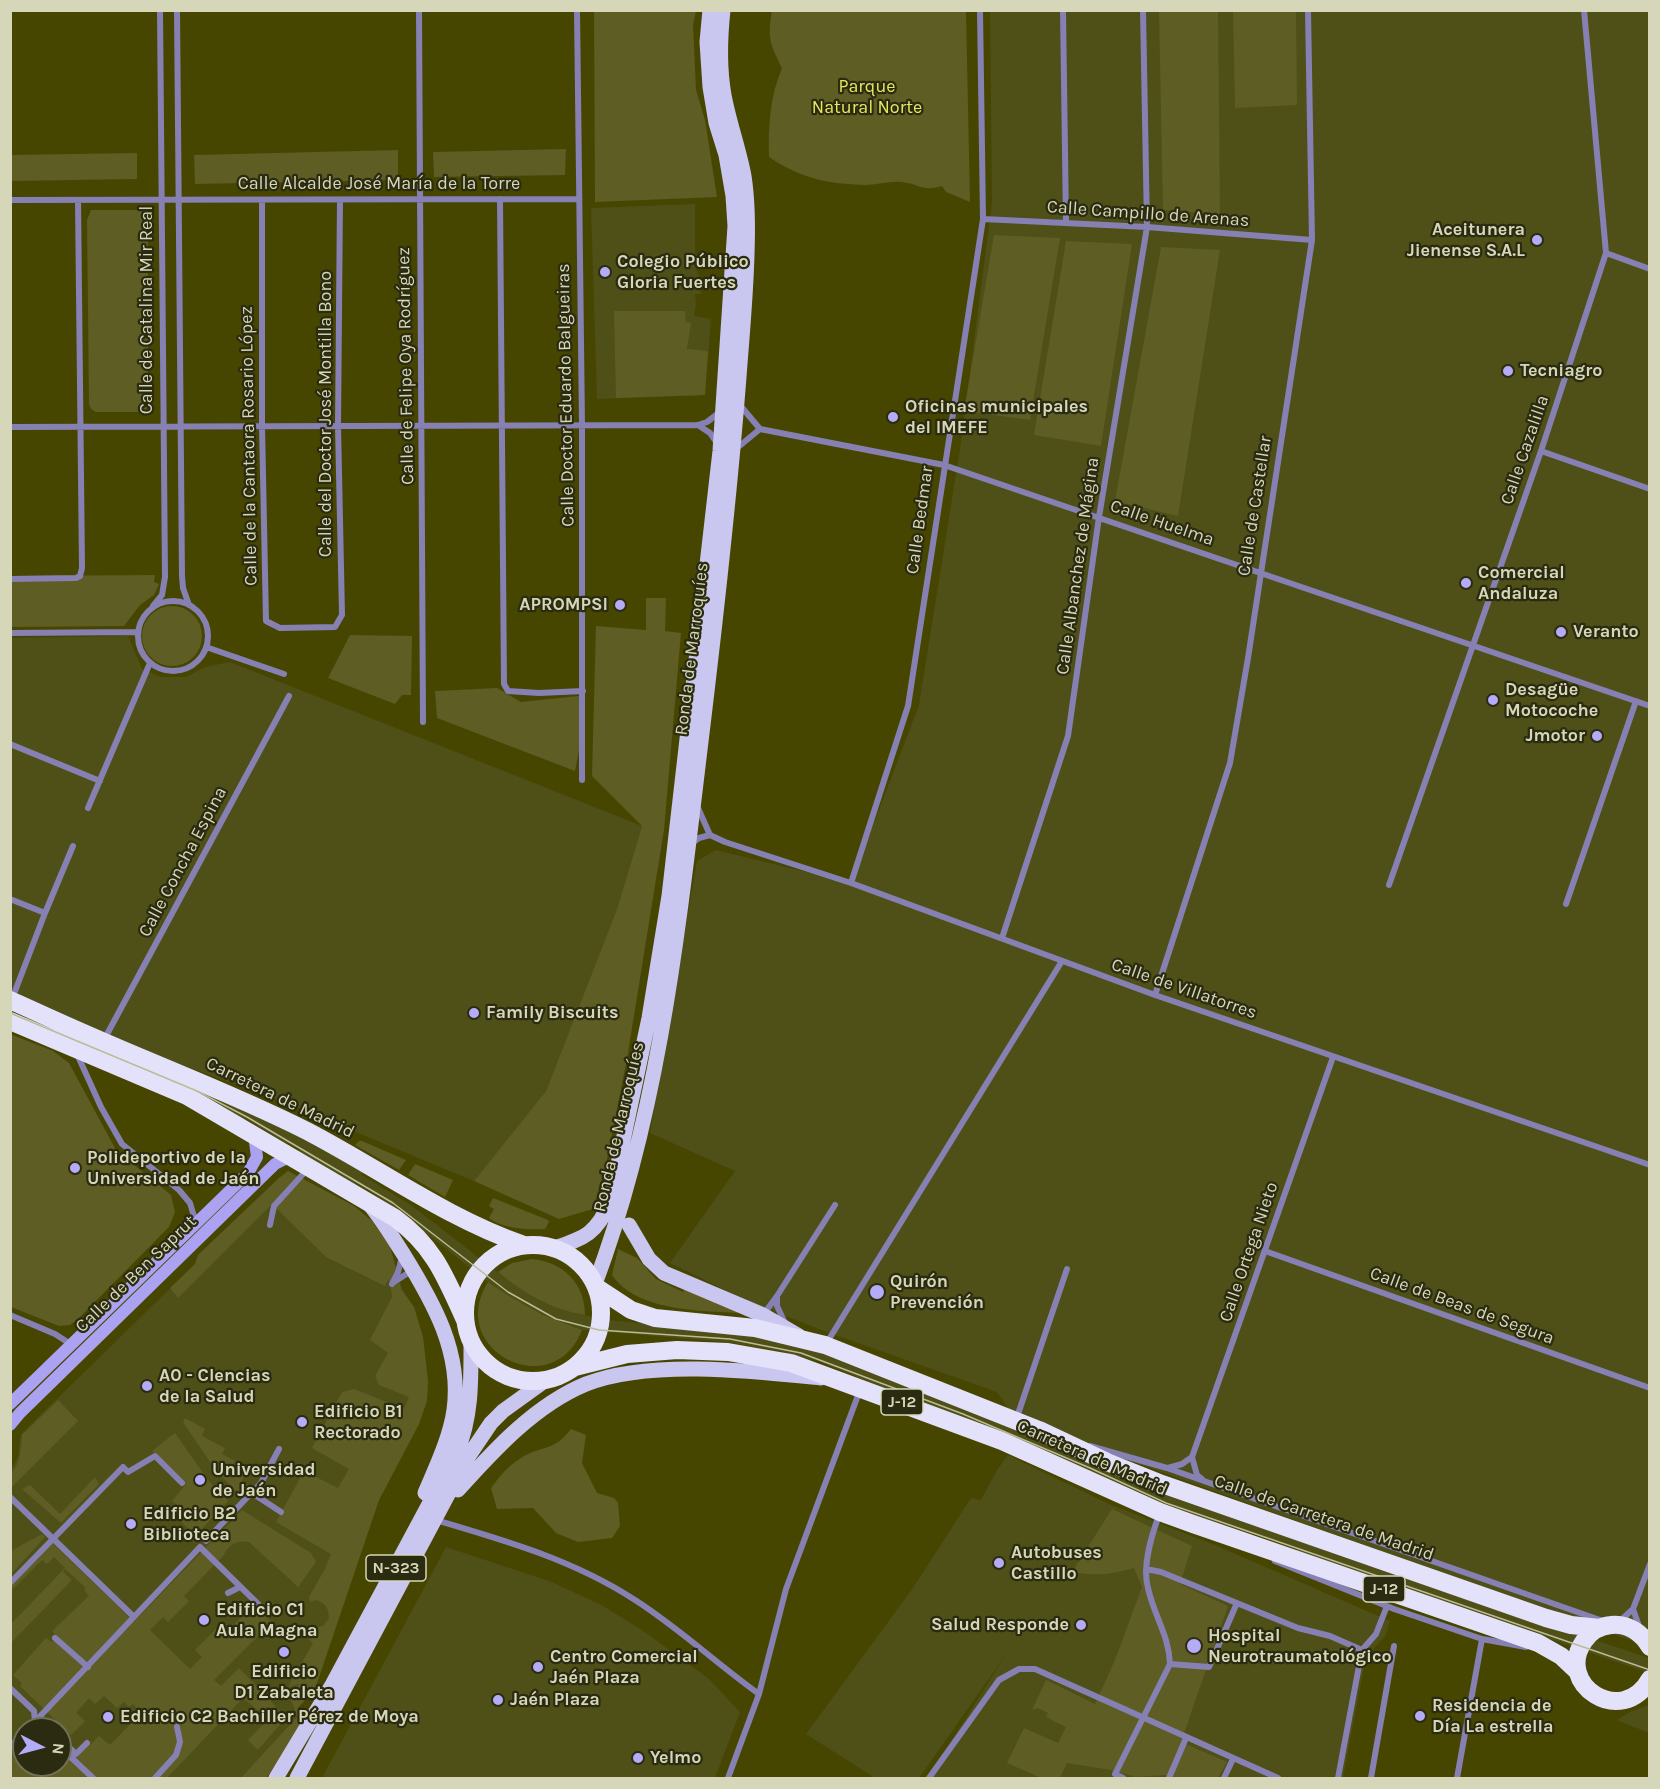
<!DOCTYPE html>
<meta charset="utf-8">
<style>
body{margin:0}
#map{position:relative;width:1660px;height:1789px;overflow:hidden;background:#474600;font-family:Karla,sans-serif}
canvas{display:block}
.frame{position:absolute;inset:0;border:12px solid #d6d7b8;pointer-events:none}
.north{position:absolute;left:12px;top:1717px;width:60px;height:60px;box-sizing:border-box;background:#2b2b11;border:2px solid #6f7054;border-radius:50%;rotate:96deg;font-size:16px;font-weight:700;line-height:24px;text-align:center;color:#d6d7b8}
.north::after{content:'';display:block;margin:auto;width:21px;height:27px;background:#b5acf8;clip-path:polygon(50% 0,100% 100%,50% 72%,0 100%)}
</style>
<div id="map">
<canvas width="1660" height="1789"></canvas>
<div class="frame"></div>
<div class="north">N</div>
</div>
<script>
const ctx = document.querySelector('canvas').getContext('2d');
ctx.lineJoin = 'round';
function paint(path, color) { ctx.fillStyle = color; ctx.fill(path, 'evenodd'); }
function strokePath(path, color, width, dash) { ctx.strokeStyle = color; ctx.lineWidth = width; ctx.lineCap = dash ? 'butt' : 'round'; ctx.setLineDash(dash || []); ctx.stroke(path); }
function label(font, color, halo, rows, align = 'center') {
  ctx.font = font + ' Karla,sans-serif'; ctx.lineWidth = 4.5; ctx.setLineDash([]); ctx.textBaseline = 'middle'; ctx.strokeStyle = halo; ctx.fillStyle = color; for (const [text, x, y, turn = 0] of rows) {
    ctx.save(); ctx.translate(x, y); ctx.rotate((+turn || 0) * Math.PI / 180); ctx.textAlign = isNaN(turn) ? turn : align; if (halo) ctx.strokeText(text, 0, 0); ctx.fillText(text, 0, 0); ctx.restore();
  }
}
const built = new Path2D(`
 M990,11H1649V1647L1016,1420L997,1392L824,1331L750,1302L670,1263L735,1171L650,1133L697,861L716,850L851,883L919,705L960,449L992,203Z
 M695,204V266L700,278L701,294H695L696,305L694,316L711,319L705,395L597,399L591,208Z
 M128,636L142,669L161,677H186L205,667L230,662L642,826L617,909L546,1091L474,1181L291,1105L69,1023L11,997V638Z
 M10,1006L234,1100L302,1139L331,1150L363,1170L362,1175L411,1205L505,1278L542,1300L565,1311L607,1320L745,1332L791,1340L1577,1634L1649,1658V1673L1297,1552L1296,1547L1253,1534L1252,1539L1192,1519V1514L818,1361L769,1349L726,1342L582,1330L543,1315L509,1296L488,1282L384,1200L356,1183L354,1187L297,1155L299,1149L277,1138L247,1119L242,1122L11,1015Z
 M288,1171L354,1206L372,1221L393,1256L402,1289L414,1307L423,1337L428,1381L427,1401L419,1424L379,1500L315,1689L298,1708L305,1723L269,1778H11L10,1471L18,1457L21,1434L195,1264L198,1255L279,1178ZM24,1729H60V1765H24Z
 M1008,1455L1109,1504L1215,1545L1390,1621L1385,1636L1370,1653L1364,1667L1343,1778H928L1005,1656L919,1778H875L806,1734L913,1588L971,1498L981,1500L997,1470Z
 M446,1547L552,1582L603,1606L642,1630L709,1679L740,1712L715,1778H322Z
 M1649,1705V1733L1617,1720L1632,1711Z`);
const green = new Path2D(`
 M594,11H696L693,25L696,90L705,120L717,197L595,202Z
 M772,11H966L970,202L946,192L942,186C921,192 920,184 902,182C890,181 877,185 865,185C827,184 800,178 769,157C768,127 770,96 782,68C770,44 767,37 772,11Z
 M1159,11H1218L1220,214L1163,210Z
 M1233,11H1296L1297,105L1235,108Z
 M566,149L565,175L434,177L433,152Z
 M398,150V180L195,184L194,155Z
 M137,153V179L11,181V155Z
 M91,210H141L146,213L148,218V406L146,410L140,412H96L91,409L89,404L87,220Z
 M994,235L1060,238L1030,420L964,411Z
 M1066,241L1132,244L1101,446L1034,435Z
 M1161,247L1220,250L1178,516L1115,501Z
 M614,311H685L686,322L691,323L687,349L708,351L705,395L616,398Z
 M155,575L154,582L159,584L154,595L140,605L124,626L11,627L10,576Z
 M646,598H666L665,631L681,633L664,830L627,1059L606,1164L593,1209L559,1219L474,1181L546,1091L617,909L642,826L592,776L596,626L646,630Z
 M142 636a30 30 0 1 1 60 0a30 30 0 1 1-60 0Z
 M350,635L412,636L411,695H402L395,704L328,678Z
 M497,688L521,702L579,696V750L575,771L437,718L435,691Z
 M10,1034L53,1051L69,1063L116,1150L171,1195L175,1212L169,1227L77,1320L70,1325L59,1326L11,1307Z
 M359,1141H362L406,1160L399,1170L355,1145Z
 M415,1164L453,1180L445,1197L408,1175Z
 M288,1171L354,1206L372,1221L390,1246L401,1289L414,1307L423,1337L428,1381L427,1401L419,1424L379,1500L315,1689L298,1708L305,1723L266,1778H241L297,1717C293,1697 285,1704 299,1684L288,1687L313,1643L309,1640L314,1628L323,1626L329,1618C328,1607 326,1604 317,1600L310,1602L309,1597L325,1569L331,1554L276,1522L304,1471L338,1488L349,1469L312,1448L342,1392L354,1389L404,1409L409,1397L379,1385L375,1376L388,1353L370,1340L392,1297L390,1282L388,1280L385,1286L326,1257L272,1204L178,1298L170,1288L195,1264L198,1255L279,1178Z
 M493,1198L548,1220L549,1222L545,1229C528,1230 503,1229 489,1218L494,1209L489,1206Z
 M618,1249L637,1258L656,1279L683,1292L685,1288L750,1314C709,1310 638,1314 612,1275Z
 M532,1259C563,1262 585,1283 585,1315C554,1311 522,1292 498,1272L512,1263Z
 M488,1282L509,1296L543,1315L582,1330C553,1405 445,1350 488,1282Z
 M58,1400L78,1421L11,1488V1473C21,1463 21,1448 22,1435Z
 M185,1418L205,1429L202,1436L225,1448L222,1454L235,1461L232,1468L245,1475L242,1481L248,1485L239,1494L216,1471L183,1422Z
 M571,1429L586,1435L582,1463L597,1493L614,1498L618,1503L620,1526L612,1538L578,1542L556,1533L533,1508L497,1509L491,1488C501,1474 511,1463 526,1455C547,1445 555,1450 571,1429Z
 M175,1433L208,1480L228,1501L196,1535L179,1520L187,1512L172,1501L186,1484L152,1451Z
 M95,1477L99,1484L61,1523L22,1489L30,1485L60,1514Z
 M1112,1509L1192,1546L1180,1584L1228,1606L1181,1742L1227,1762L1218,1778H1169L1166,1775L1136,1777L1111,1770L1067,1763L1060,1778H1041L1007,1763L1024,1728L1058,1743L1066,1727L1046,1717L1048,1713L1038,1708L1032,1710L1046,1680L1095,1704L1115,1660L1142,1587L1134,1568C1107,1575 1099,1576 1072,1572Z
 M242,1510L311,1553L316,1562L298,1587L249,1542C238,1540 228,1544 224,1555L184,1596L189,1601L168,1622L163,1617L150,1630L190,1669L202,1657L195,1650L216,1629L223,1636L254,1604L272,1622L214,1680L221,1686L239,1668L284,1715V1720L258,1750L248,1740L268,1719L243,1698L167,1778H11V1753L24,1739V1765H60V1750L70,1759L87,1743L90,1745L99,1736L110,1745L141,1713L133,1704L129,1707L124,1702L117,1708L104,1696L95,1704L89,1698L76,1713L85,1721L71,1735L20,1686L22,1683L13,1675L46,1638L52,1642L57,1636L52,1631L89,1596L84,1590L86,1588L65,1569L63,1572L72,1580L11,1643V1624L65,1568L54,1557L47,1564L42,1560L11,1591V1585L51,1542L134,1622Z
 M42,1534L45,1537L11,1574V1551Z`);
const street = new Path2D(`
 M177,10L182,576L183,588L189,605
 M419,10L423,722
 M577,10L582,424V780
 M1063,10L1066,223
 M500,199L504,684L508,691L539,693L583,691
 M10,200L579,199
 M262,200V426L266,621L280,628L335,627L342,615L338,425L340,200
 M983,219L1147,227L1312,240
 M1606,253L1650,269
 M739,404L760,429
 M698,425L710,433L717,443
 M10,427L698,425L707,422L720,412
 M760,429L944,465L1650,706
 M737,448L760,429
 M1541,451L1650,489
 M10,579L76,578L80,576L82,568L78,200
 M138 636a35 35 0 1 1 70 0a35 35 0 1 1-70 0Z
 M153,606L162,595L165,577L160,10
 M10,633L137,632
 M206,647L284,674
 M10,744L100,781
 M88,808L150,663
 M698,808L710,835L725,842L851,883L1155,995L1650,1165
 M692,843L699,838L710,835
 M851,883L908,706L983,219L980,10
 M1389,885L1541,451L1606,253L1584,10
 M10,899L45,913
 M1566,904L1636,701
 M1002,938L1068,736L1099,517L1147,227L1143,10
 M1155,995L1230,763L1248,658L1312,240L1308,10
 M12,999L45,913L73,846
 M105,1038L289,696
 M77,1054L101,1107L122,1144L179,1190L190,1203L196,1223
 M270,1225L274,1206L304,1173
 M1265,1251L1650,1388
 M394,1282L408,1273L415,1274
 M392,1284L398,1272L402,1257
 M777,1296V1306L785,1323
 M10,1315L55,1334L72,1345
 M763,1315L777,1296L835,1205
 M826,1344L1062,961
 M1016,1420L1067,1269
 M1090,1446L1167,1468L1600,1620
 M1168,1468L1182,1464L1192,1457
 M1202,1479L1197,1475L1192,1457L1333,1057
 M252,1493L281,1512
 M10,1497L134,1617
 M436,1520C504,1540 574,1560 635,1600C679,1628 717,1664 759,1694
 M214,1532L261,1483L279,1449
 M206,1541L211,1536
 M1275,1561L1394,1609L1482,1639L1526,1647
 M1146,1569L1161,1572L1298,1628L1330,1636L1362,1650
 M10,1583L123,1467L128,1472L155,1456L182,1483
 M228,1593L240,1587
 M1633,1609L1640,1629
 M1620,1621L1633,1609L1650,1564
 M55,1638L88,1667
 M1170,1664L1209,1667L1237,1603
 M10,1688L34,1711L35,1722L42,1729
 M38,1718L50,1729
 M28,1729L200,1547L258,1604
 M60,1739L76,1754L87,1743
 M10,1747L24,1733
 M60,1747L93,1778
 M60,1762L68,1754
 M49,1772L57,1765
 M155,1778L176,1755L180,1742L177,1727
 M728,1778L759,1694L786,1589L860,1390
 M929,1778L999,1680L1019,1669H1035L1278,1778
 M1123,1778L1115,1774L1170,1664C1169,1635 1154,1616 1148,1588C1142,1566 1151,1537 1159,1515
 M1169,1778L1186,1738
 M1224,1778L1233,1759
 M1338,1778L1362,1650L1376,1634L1387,1606
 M1371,1778L1394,1646
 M1457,1778L1482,1639`);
const secondary = new Path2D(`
 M10,1404L248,1173L257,1157L254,1134
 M10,1425L20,1413L275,1164L291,1156`);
const primary = new Path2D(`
 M370,1205C383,1221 393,1238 404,1255C433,1302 462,1352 454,1410C450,1438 436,1467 425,1493
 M629,1225L649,1259L664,1273L763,1315L799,1336
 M554,1248C585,1238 597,1233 610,1202L649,1018L669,896L720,451L735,226L733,196L726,155L716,123L710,87L707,42L710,10
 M595,1284C662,1106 680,913 703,725C717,609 730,493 739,377C742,336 746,295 747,254C748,228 748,202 744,176C739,149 729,122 724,95C719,67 720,38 723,10
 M458,1490C494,1450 535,1405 586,1384C649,1359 754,1371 821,1378
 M276,1778L332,1685L457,1452C472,1416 471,1380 471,1342
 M297,1778L468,1457L491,1423L503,1411L546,1380`);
const highway = new Path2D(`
 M10,1000C41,1014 71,1028 102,1041C171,1071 240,1097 307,1131C380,1169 446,1218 524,1245
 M10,1021L187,1096L395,1218C434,1246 446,1278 465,1320
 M465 1313a68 68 0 1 1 136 0a68 68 0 1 1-136 0Z
 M596,1287L631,1310L655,1318L755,1328L825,1345L1039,1430L1107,1462L1162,1484L1546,1618L1571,1625L1600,1628
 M575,1367L627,1354L677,1350L728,1352L791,1363L1002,1441L1160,1512L1193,1524L1538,1643L1561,1656L1578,1672
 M1650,1647C1642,1633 1628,1623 1611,1625C1600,1626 1590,1632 1584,1641C1554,1684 1622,1729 1650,1679`);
const tram = new Path2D(`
 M10,1013L197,1091L247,1117L393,1203L508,1292L556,1319L599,1330L730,1339L801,1353L963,1414L1090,1468L1166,1503L1650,1670`);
const markers = [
 [1537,240,6,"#b5acf8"],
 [605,272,6,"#b5acf8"],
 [1508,371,6,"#b5acf8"],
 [893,417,6,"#b5acf8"],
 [1466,583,6,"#b5acf8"],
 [620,605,6,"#b5acf8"],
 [1561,632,6,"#b5acf8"],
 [1493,700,6,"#b5acf8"],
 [1597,736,6,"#b5acf8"],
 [474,1013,6,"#b5acf8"],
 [75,1168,6,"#b5acf8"],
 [877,1292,8,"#b5acf8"],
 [147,1386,6,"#b5acf8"],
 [302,1422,6,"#b5acf8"],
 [200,1480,6,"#b5acf8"],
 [131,1524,6,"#b5acf8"],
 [999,1563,6,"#b5acf8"],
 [204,1620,6,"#b5acf8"],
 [1081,1625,6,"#b5acf8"],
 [1194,1646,8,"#b5acf8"],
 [284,1652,6,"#b5acf8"],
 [538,1667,6,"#b5acf8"],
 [498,1700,6,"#b5acf8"],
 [1420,1716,6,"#b5acf8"],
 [108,1717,6,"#b5acf8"],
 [638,1758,6,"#b5acf8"]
];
const shields = [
 [902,1402,42],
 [396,1568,60],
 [1384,1589,42]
];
const shieldNames = [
 ["J-12",902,1402],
 ["N-323",396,1568],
 ["J-12",1384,1589]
];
const parkNames = [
 ["Parque",867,87],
 ["Natural Norte",867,108]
];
const streetNames = [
 ["Calle Alcalde José María de la Torre",379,184],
 ["Calle Campillo de Arenas",1148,214,4],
 ["Calle de Catalina Mir Real",147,310,-90],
 ["Calle de Felipe Oya Rodríguez",406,366,-91],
 ["Calle Doctor Eduardo Balgueiras",566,395,-91],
 ["Calle del Doctor José Montilla Bono",326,414,-90],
 ["Calle de la Cantaora Rosario López",249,446,-91],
 ["Calle Cazalilla",1525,450,-71],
 ["Calle de Castellar",1255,506,-81],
 ["Calle Bedmar",920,520,-82],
 ["Calle Huelma",1162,523,19],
 ["Calle Albanchez de Mágina",1078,566,-82],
 ["Ronda de Marroquíes",692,649,-83],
 ["Calle Concha Espina",183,862,-62],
 ["Calle de Villatorres",1184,989,19],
 ["Carretera de Madrid",280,1098,26],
 ["Ronda de Marroquíes",619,1127,-77],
 ["Calle Ortega Nieto",1249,1252,-71],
 ["Calle de Ben Saprut",136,1274,-44],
 ["Calle de Beas de Segura",1462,1306,20],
 ["Carretera de Madrid",1092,1458,24],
 ["Calle de Carretera de Madrid",1324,1518,19]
];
const poiNames = [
 ["Aceitunera",1525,230,"right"],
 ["Jienense S.A.L",1525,251,"right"],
 ["Colegio Público",617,262],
 ["Gloria Fuertes",617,283],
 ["Tecniagro",1520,371],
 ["Oficinas municipales",905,407],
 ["del IMEFE",905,428],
 ["Comercial",1478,573],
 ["Andaluza",1478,594],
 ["APROMPSI",608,605,"right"],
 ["Veranto",1573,632],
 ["Desagüe",1505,690],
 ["Motocoche",1505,711],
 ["Jmotor",1585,736,"right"],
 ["Family Biscuits",486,1013],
 ["Polideportivo de la",87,1158],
 ["Universidad de Jaén",87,1179],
 ["Quirón",890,1282],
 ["Prevención",890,1303],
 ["A0 - CIencias",159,1376],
 ["de la Salud",159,1397],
 ["Edificio B1",314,1412],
 ["Rectorado",314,1433],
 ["Universidad",212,1470],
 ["de Jaén",212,1491],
 ["Edificio B2",143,1514],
 ["Biblioteca",143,1535],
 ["Autobuses",1011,1553],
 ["Castillo",1011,1574],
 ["Edificio C1",216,1610],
 ["Aula Magna",216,1631],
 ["Salud Responde",1069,1625,"right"],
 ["Hospital",1208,1636],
 ["Neurotraumatológico",1208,1657],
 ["Centro Comercial",550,1657],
 ["Jaén Plaza",550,1678],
 ["Edificio",284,1672,"center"],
 ["D1 Zabaleta",284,1693,"center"],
 ["Jaén Plaza",510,1700],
 ["Residencia de",1432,1706],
 ["Día La estrella",1432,1727],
 ["Edificio C2 Bachiller Pérez de Moya",120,1717],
 ["Yelmo",650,1758]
];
paint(built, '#4f4f18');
paint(green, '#5d5d24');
strokePath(street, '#8680b3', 6);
strokePath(secondary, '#aba2f1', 12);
strokePath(primary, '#c9c6ef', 15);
strokePath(highway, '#e4e2fb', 18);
strokePath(tram, '#bbbb95', 1.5);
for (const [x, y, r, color] of markers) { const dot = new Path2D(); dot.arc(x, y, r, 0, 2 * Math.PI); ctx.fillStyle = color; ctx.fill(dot); strokePath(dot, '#2b2b11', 2); }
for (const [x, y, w] of shields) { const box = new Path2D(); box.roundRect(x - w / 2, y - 13, w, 26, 4.5); ctx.fillStyle = '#2b2b11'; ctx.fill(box); strokePath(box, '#d6d7b8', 1.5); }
label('bold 16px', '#d6d7b8', null, shieldNames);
label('18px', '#e9e75e', '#2b2b11', parkNames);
label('18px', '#d6d7b8', '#2b2b11', streetNames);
label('bold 18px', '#d6d7b8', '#2b2b11', poiNames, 'left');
</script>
